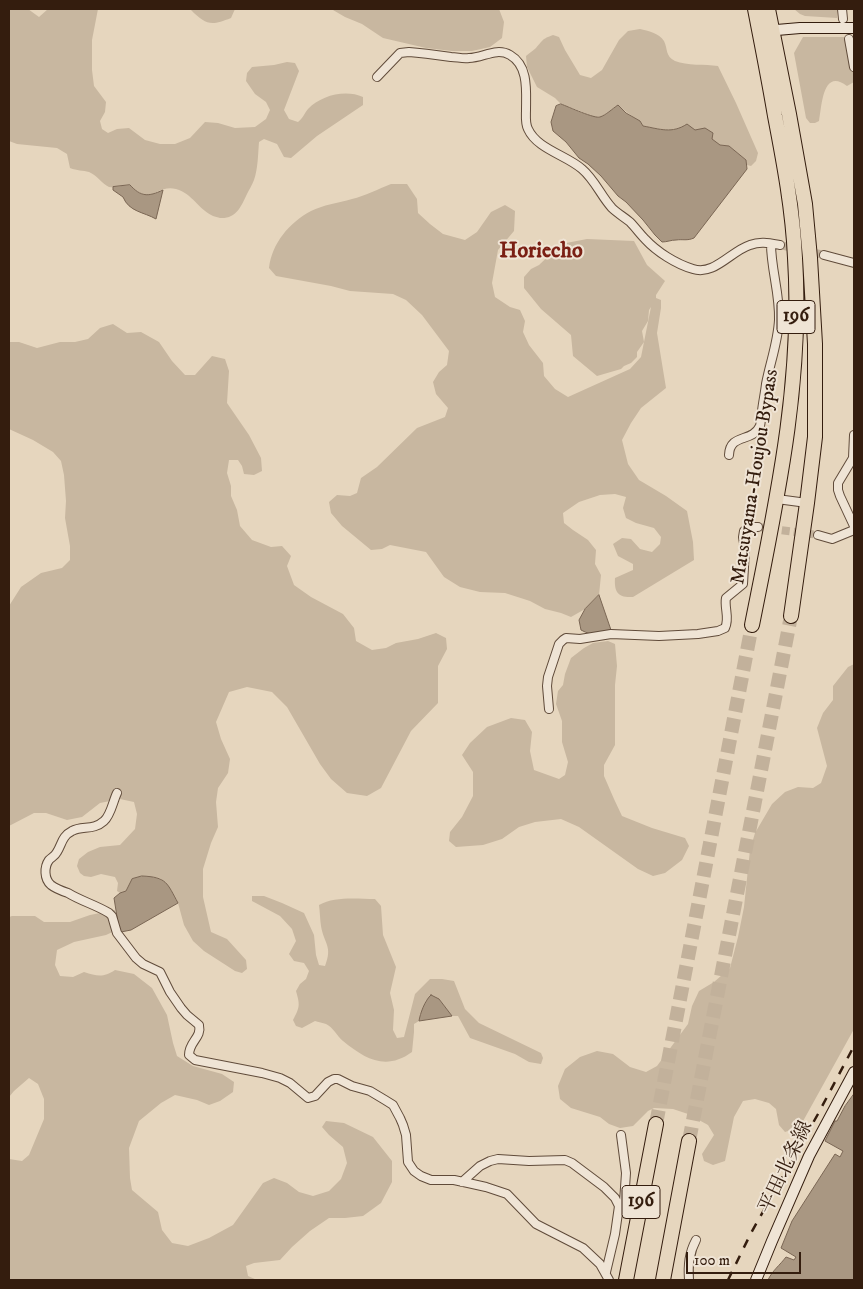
<!DOCTYPE html>
<meta charset="utf-8">
<style>
body{margin:0}
#map{position:relative;width:863px;height:1289px;overflow:hidden;background:#e6d6be;font-family:"IM FELL DW Pica",serif}
canvas{display:block}
.frame{position:absolute;inset:0;border:10px solid #341d0e;pointer-events:none}
.scale{position:absolute;left:686px;top:1252px;width:115px;height:22px;box-sizing:border-box;border:2px solid #341d0e;border-top:0;padding-left:6px;font-size:15px;line-height:18px;white-space:nowrap;color:#341d0e;-webkit-text-stroke:4px #efe4d5;paint-order:stroke}
</style>
<div id="map">
<canvas width="863" height="1289"></canvas>
<div class="frame"></div>
<div class="scale">100 m</div>
</div>
<script>
const ctx = document.querySelector('canvas').getContext('2d');
ctx.lineJoin = 'round';
function paint(path, color) { ctx.fillStyle = color; ctx.fill(path, 'evenodd'); }
function strokePath(path, color, width, dash) { ctx.strokeStyle = color; ctx.lineWidth = width; ctx.lineCap = dash ? 'butt' : 'round'; ctx.setLineDash(dash || []); ctx.stroke(path); }
function label(font, color, halo, rows, align = 'center') {
  ctx.font = font + ' "IM FELL DW Pica","Noto Serif JP",serif'; ctx.lineWidth = 4; ctx.setLineDash([]); ctx.textBaseline = 'middle'; ctx.strokeStyle = halo; ctx.fillStyle = color; for (const [text, x, y, turn = 0] of rows) {
    ctx.save(); ctx.translate(x, y); ctx.rotate((+turn || 0) * Math.PI / 180); ctx.textAlign = isNaN(turn) ? turn : align; if (halo) ctx.strokeText(text, 0, 0); ctx.fillText(text, 0, 0); ctx.restore();
  }
}
const green = new Path2D(`
 M9,9H28L39,17L48,9H98L92,40V70L94,86L106,102L105,112L100,121L102,129L108,133L117,129L129,128L145,140L160,144H175L190,138L205,122L218,123L235,128L255,127L266,119L270,110L266,102L255,94L246,81L247,73L252,67L274,65L287,62L295,63L299,71L284,110L289,119L298,122C303,118 304,114 308,109C321,95 346,89 363,97V105L317,136L291,158L284,157L277,144L264,139L259,142C258,154 258,169 254,180C252,185 249,190 247,194C241,207 236,219 220,218C218,217 215,217 213,216C198,209 193,194 176,189C156,184 151,207 130,185C124,186 115,188 109,187C102,184 97,175 89,172C83,170 77,171 70,168L67,154L57,148L17,144L9,141Z
 M191,9H235L231,18C211,26 206,25 191,10Z
 M333,9H499L504,22L502,38L490,47L472,51H452L426,48L383,38L362,24L345,17L333,10Z
 M794,9H837V18L805,16L800,14Z
 M640,29C648,31 659,33 664,41C668,49 665,56 675,61C687,66 705,64 718,66L736,103L758,153L756,161L751,166L747,165L746,160L729,146L720,145L695,130L680,129L666,130L643,126C637,118 626,113 618,105L601,117L595,118L580,111L561,104L555,98L537,87L527,67L526,56C529,53 533,51 536,48C543,40 542,39 553,35L559,37L565,50L580,75L591,78L602,70L619,40L628,31Z
 M803,37H844L854,74V82L847,86C823,68 822,104 819,121L815,123H810L806,118L794,53Z
 M391,184H407L417,199L418,213L430,224L443,234L465,240L477,232L491,212L505,205L515,211L514,231L498,250L492,283L495,297L510,307L520,310L525,321L523,332L529,345L543,363L544,376L555,389L568,397L630,369L641,357L651,307L649,310L648,321L642,331L644,342L637,352V357L631,363L624,366L621,369L597,376L573,356L571,335L541,309L524,288V277L531,269L539,265L561,244L587,239L634,241L647,265L665,281L656,295V298L661,300V308L657,333L666,388L641,408L631,423L622,440L628,464L639,480L666,496L687,511L693,542L694,560L633,597C618,598 614,592 615,578L633,570V564L618,556L613,544L622,538L631,539L640,549L652,552L660,544L661,537L654,528L636,523L626,518L623,508L626,497L615,494L600,495L579,502L563,513L564,523L573,530L588,540L596,550L595,564L601,575L599,595L585,609L571,617L561,613L545,609L530,601L505,593L480,592L460,587L444,577L426,552L390,545L382,549L371,550L342,526L331,513L329,502L337,495L350,496L357,493L361,478L377,467L417,428L445,417L448,408L436,394L433,382L439,372L447,365L449,351L422,315L406,300L393,294L350,291L331,286L276,276L269,268C272,243 289,223 311,211C323,205 338,203 352,199C365,196 378,189 391,184Z
 M113,324L127,333L141,332L159,342L172,361L185,375H195L212,356L225,359L229,371L227,403L249,435L261,458L262,471L254,475L244,474L242,466L238,460H229L227,473L231,486V496L237,510L240,526L252,540L271,547L282,546L291,556L287,566L294,585L311,597L343,614L354,628L356,641L372,650L386,648L396,643L418,639L436,633L446,638L447,649L438,666V703L411,731L381,788L367,796L347,793L331,779L320,764L287,707L272,692L247,687L229,692L216,722L221,739L230,759L228,773L218,788L216,802L218,827L211,843L203,869V897L211,932L227,939L246,960L247,969L242,973L235,971L204,951L193,941L184,925L178,903L160,878L142,876L130,884L126,891L120,893L117,891L118,883L115,877L101,874L91,877L84,876L80,873L77,866L79,859L88,852L100,847L120,845L135,829L137,814L134,802L120,799L100,803L82,817L67,820L46,813H34L9,826V606L21,587L41,573L62,568L70,560V546L65,518L66,501L64,475L61,461L53,452L33,440L9,429V342H19L37,348L60,342H75L88,339L100,328Z
 M608,641L615,644L617,666L615,685V745L604,765V776L614,799L622,816L652,828L685,838L689,846L682,860L665,873L653,876L638,869L579,827L561,819L535,822L519,827L502,839L483,845L456,847L449,841L450,832L462,817L473,796V772L462,755L470,743L487,727L511,718L525,720L532,732L530,751L534,770L559,779L565,775L568,762L562,742V721L556,704L558,691L563,685L565,674L571,658L584,648L593,643Z
 M854,664V1029L802,1123L794,1129L785,1132L779,1125L776,1109L769,1103L755,1099L743,1101L734,1117L725,1161L713,1165L704,1161L702,1154L714,1135L708,1125L688,1114L673,1109L654,1108L648,1111L633,1126L620,1128L609,1124L600,1117L571,1108L560,1099L558,1086L565,1069L580,1057L597,1051L613,1054L630,1067L646,1072L657,1066L688,1024L692,1006L699,991L714,982L730,968L738,937L744,907L750,850L755,833L772,804L785,792L798,787L813,788L821,783L827,766L817,728L823,713L833,700V686L848,667Z
 M252,896H264L282,903L304,913L314,935L316,955L319,965L325,966C333,946 324,944 321,926C320,920 320,912 319,905C335,896 357,899 375,899L381,906L383,935L396,967L390,993L394,1010L393,1030L397,1038L404,1037L415,994L430,979H442L454,981L465,1009L479,1023L541,1053L543,1058L541,1064L529,1062L515,1054L470,1038L458,1016H452L439,999L426,1000C424,1008 420,1013 419,1021L414,1024V1032L412,1052C386,1071 365,1059 343,1041C337,1036 333,1027 326,1024C323,1023 318,1022 315,1021L302,1028L296,1026L293,1020C300,1007 300,1005 296,991L300,984L306,979L309,971L304,963L294,961L289,954L296,941L292,929L280,916L252,901Z
 M115,910L119,929L106,935L74,942L57,950L55,965L60,976L73,977L84,972C97,976 103,978 115,970L134,974L152,988L167,1015L173,1043L177,1056L193,1066L222,1074L234,1082L233,1092L220,1101L209,1105L197,1100L175,1095L161,1103L139,1121L129,1148L130,1178L132,1190L158,1212L162,1230L172,1243L188,1246L209,1238L233,1225L263,1183L274,1178L287,1183L299,1192L313,1196L329,1191L341,1179L347,1163L343,1147L329,1135L322,1127L326,1121L344,1123L373,1137L392,1161V1182L381,1203L363,1216L345,1218H329L310,1231L292,1247L280,1260L254,1263L246,1266L248,1276L257,1280H9V1159L22,1161L29,1155L44,1119V1099L38,1084L29,1078L14,1091L9,1097V917L12,916H35L44,922H70L90,915Z`);
const water = new Path2D(`
 M561,104C569,107 595,119 600,117C606,115 612,109 618,105L626,113L640,121L643,126C660,129 672,134 687,124L695,130L705,128L713,133L712,139L720,145L729,146L746,160L747,169L694,238C687,241 683,239 676,240C671,240 667,242 662,242L655,235L643,220L626,202L618,196L601,176L588,164L579,158L566,142L553,131L551,122L556,106Z
 M130,185C141,197 148,197 163,190L156,219C144,212 129,212 123,197L113,190V187Z
 M599,595L611,630C598,634 594,637 581,630L579,620L585,609Z
 M142,876C167,877 167,883 178,903L131,930L121,932L119,929L114,898L120,893L126,891L132,879Z
 M431,995L439,999L452,1016L419,1021C420,1014 425,1000 431,995Z
 M854,1094V1280H768C772,1271 780,1265 786,1257L794,1260L796,1257L781,1248L792,1221L835,1154L840,1157L843,1151L825,1141L835,1121H837L845,1106Z`);
const streetTunnel = new Path2D(`
 M780,245L824,255
 M758,527L818,535`);
const highwayTunnel = new Path2D(`
 M656,1124L752,625
 M689,1141L791,616`);
const street = new Path2D(`
 M842,9L843,19
 M849,39L854,67
 M377,77L400,53L409,52C423,53 437,55 451,57C457,57 463,59 469,58C483,58 496,47 510,55C529,66 526,91 526,110C526,116 525,123 528,129C537,149 566,155 582,169C595,180 601,196 612,208C617,213 624,217 630,222C635,227 640,234 645,239C657,252 676,264 693,269C714,276 731,251 750,245C760,241 769,243 780,245
 M824,255L854,263
 M854,435L853,458L838,483V490L840,496L854,526
 M729,455C730,433 752,443 760,426C761,422 761,416 762,411C763,402 765,393 766,384C770,363 778,342 779,320C780,294 771,269 771,244
 M777,499L807,503
 M818,535L832,539L854,530
 M549,709L547,686L548,677L559,644L563,640L566,638L580,639L611,634L659,636L698,634L718,631L725,628C730,618 724,608 726,598L743,584L745,550L743,537L744,531L750,527H758
 M117,793C113,801 111,815 104,821C93,831 82,825 72,831C62,836 62,844 57,852C55,856 52,857 49,860C44,867 44,879 51,885C56,889 62,891 68,893C81,901 96,905 109,913L112,916L117,933L136,958L143,964L160,972L170,992L181,1008L187,1015L199,1025C202,1038 189,1041 189,1055L195,1060L262,1073L280,1078L290,1083L308,1098L315,1096L328,1082L334,1079H338L352,1086L370,1091L385,1100L393,1105L400,1118L403,1125L406,1135L408,1162L414,1171L421,1176L431,1180H454L468,1183L486,1187L507,1194L536,1224L583,1248L600,1264L609,1280
 M621,1135L626,1173L624,1202
 M462,1182L480,1166L490,1161L498,1159L529,1161L565,1160L572,1163L604,1187L615,1198L619,1206
 M606,1272L615,1234L619,1206L624,1202L642,1200
 M689,1280C688,1265 689,1253 696,1240`);
const secondary = new Path2D(`
 M765,31L800,28H854
 M756,1280L772,1241L809,1156L854,1072`);
const highway = new Path2D(`
 M768,9L789,114L805,204L810,258L815,344V437L807,503L791,616
 M752,625C776,504 803,383 795,258C793,211 784,163 775,116C769,80 762,45 755,9
 M626,1280L656,1124
 M663,1280L689,1141`);
const rail = new Path2D(`
 M728,1280L751,1233L818,1114L854,1046`);
const shields = [
 [796,317,38],
 [641,1202,38]
];
const shieldNames = [
 ["196",796,317],
 ["196",641,1202]
];
const streetNames = [
 ["Matsuyama-Houjou Bypass",756,477,-81],
 ["平田北条線",787,1168,-65]
];
const quarterNames = [
 ["Horiecho",541,252]
];
paint(green, '#c8b7a0');
paint(water, '#a99782');
strokePath(water, '#7a6654', 1);
strokePath(streetTunnel, '#c2b19b', 8, [8, 4]);
strokePath(highwayTunnel, '#c2b19b', 14, [14, 7]);
strokePath(street, '#604b3a', 10);
strokePath(secondary, '#341d0e', 12);
strokePath(highway, '#341d0e', 16);
strokePath(street, '#efe4d5', 8);
strokePath(secondary, '#efe4d5', 10);
strokePath(highway, '#e6d6be', 14);
strokePath(rail, '#341d0e', 2.5, [9, 9]);
for (const [x, y, w] of shields) { const box = new Path2D(); box.roundRect(x - w / 2, y - 16.5, w, 33, 4); ctx.fillStyle = '#efe4d5'; ctx.fill(box); strokePath(box, '#341d0e', 1); }
label('bold 19px', '#341d0e', null, shieldNames);
label('20px', '#341d0e', '#efe4d5', streetNames);
label('bold 22px', '#7a1f14', '#efe4d5', quarterNames);
</script>
